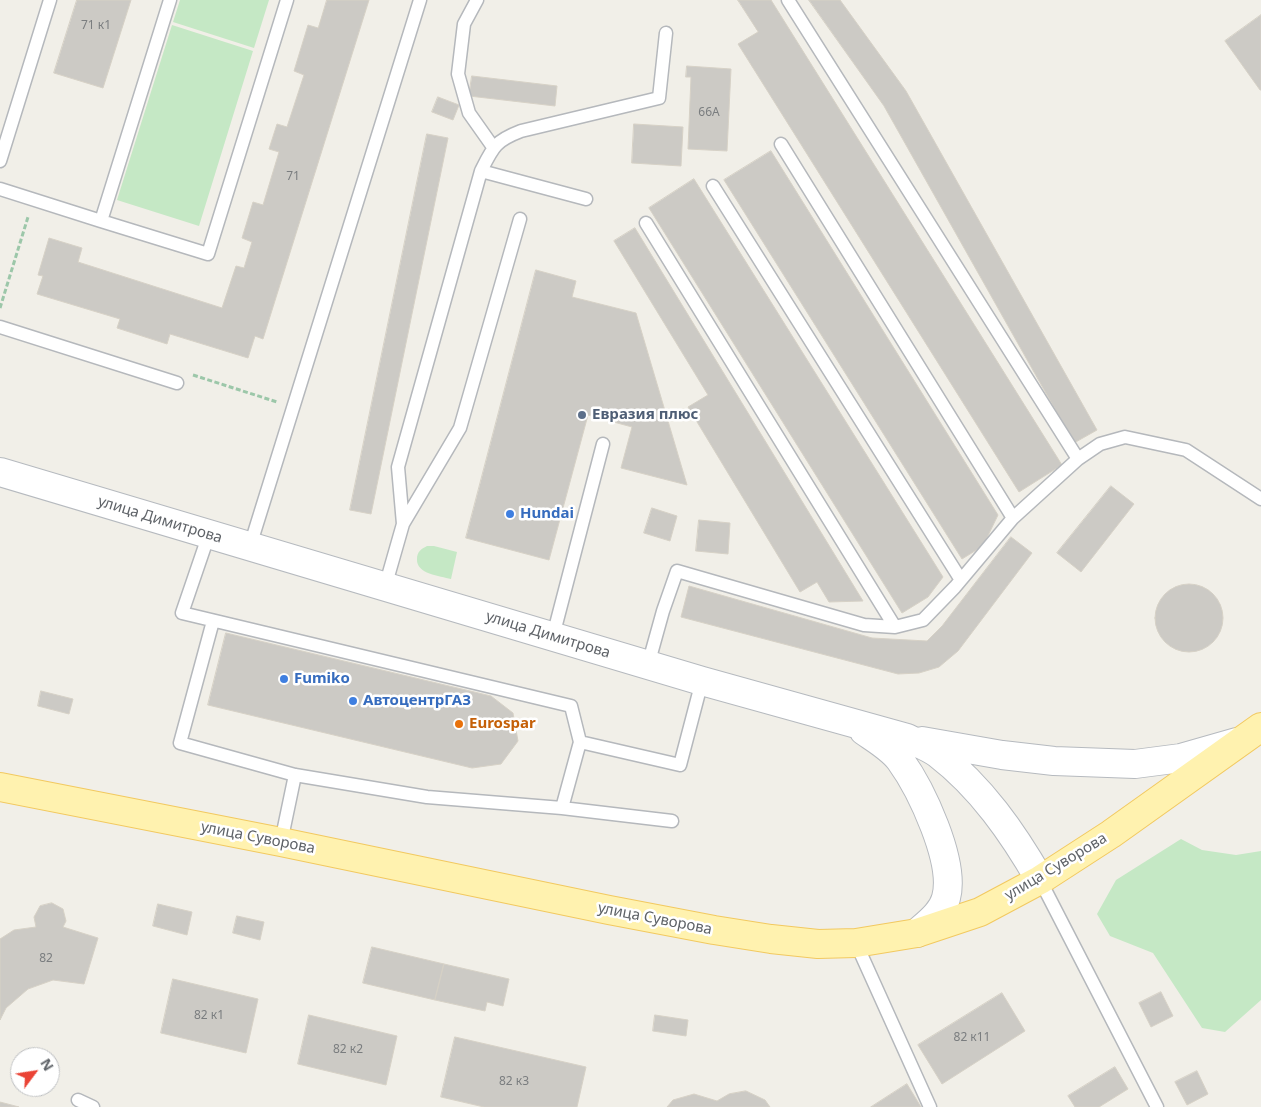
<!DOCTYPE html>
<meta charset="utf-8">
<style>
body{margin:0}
#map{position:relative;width:1261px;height:1107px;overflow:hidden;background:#f1efe8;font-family:"Noto Sans",sans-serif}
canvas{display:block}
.north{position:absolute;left:10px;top:1047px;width:50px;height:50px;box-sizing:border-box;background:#fff;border:1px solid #bfc1c3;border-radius:50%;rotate:59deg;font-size:14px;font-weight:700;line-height:20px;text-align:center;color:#5f6368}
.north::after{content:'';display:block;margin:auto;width:18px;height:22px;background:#ea4335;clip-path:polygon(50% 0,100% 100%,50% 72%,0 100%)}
</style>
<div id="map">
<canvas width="1261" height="1107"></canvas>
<div class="north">N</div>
</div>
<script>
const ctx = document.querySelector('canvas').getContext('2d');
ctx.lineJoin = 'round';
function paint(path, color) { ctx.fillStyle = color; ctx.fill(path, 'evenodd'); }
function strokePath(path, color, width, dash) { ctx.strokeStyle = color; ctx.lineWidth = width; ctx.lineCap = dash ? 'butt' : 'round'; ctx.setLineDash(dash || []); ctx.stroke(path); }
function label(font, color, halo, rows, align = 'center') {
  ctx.font = font + ' "Noto Sans",sans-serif'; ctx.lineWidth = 5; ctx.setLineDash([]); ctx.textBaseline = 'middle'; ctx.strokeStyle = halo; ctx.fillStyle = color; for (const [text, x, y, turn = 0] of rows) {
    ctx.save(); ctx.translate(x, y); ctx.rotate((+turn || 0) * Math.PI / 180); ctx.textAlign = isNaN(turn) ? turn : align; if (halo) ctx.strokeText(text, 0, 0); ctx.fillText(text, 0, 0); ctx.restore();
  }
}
const green = new Path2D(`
 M180,0H269L254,48L173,22Z
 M172,25L253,51L199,226L117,200Z
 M427,546H434L457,552L451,579C440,576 416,574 417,559C417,552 421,549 427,546Z
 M1181,839L1202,850L1236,855L1261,851V1000L1225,1032L1202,1028L1153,953L1110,936L1097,914L1116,880Z`);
const building = new Path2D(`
 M77,0H131L103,88L54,73Z
 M327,0H369L263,339L255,336L248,358L170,334L167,344L117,328L120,319L37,294L43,276L38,275L49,238L82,248L78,262L222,308L236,266L244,268L252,242L242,238L253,202L263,205L279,152L269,149L277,124L287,127L304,75L294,71L308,25L318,28Z
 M738,0H771L1062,465L1019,492L738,44L758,32Z
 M809,0H840L906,91L1097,430L1074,443L884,106Z
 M1261,15V90H1260L1225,41Z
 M687,66L731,69L727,151L688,149L691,77H686Z
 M472,76L557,86L555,106L469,96Z
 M438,97L459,105L453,120L432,112Z
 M634,124L683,127L681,166L632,163Z
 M427,134L448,138L371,514L350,510Z
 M771,151L998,515L983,546L962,559L724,180Z
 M694,179L943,577L928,597L902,613L649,208Z
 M635,228L863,601L829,602L817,582L800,592L688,407L708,395L614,241Z
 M536,270L576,281L572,297L636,313L687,485L621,468L632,427L588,415L549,560L466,538Z
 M1111,486L1134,504L1081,572L1057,553Z
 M652,508L677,516L670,541L644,533Z
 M699,520L730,523L728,554L696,551Z
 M1011,537L1032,553L958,651L939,667L919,673L898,674L681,617L689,586L872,638L927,641L942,626Z
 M1155 618a34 34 0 1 1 68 0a34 34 0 1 1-68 0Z
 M226,633L491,696L513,713L518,741L501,764L472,768L208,705Z
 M41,691L73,699L69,714L38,706Z
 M52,903L63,909L66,921L63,927L98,938L84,984L53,980L28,989L6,1008L0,1020V939L14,930L36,927L34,917L40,906Z
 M158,904L192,912L187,935L153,926Z
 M237,916L264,922L260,940L233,933Z
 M372,947L444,964L435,1000L363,983Z
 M444,964L509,979L503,1006L487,1002L485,1011L435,1000Z
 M173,979L258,999L246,1053L161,1033Z
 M1161,992L1173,1016L1151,1027L1139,1003Z
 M1002,993L1025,1031L942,1084L918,1045Z
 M309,1015L397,1036L386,1085L298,1064Z
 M655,1015L688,1020L686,1036L653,1031Z
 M455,1037L586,1067L577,1107H484L441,1097Z
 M1115,1067L1128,1089L1099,1107H1075L1068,1096Z
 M1197,1071L1208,1094L1187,1105L1175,1082Z
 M907,1084L921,1107H871Z
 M746,1091L765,1100L770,1107H667L673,1100L694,1094L717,1101L729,1094Z
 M0,1102L19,1107H0Z`);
const path = new Path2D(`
 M0,308L28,217
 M193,375L277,402`);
const service = new Path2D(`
 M477,0L464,24L458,74L469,113L493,147
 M788,0L1078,459L1100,444L1125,437L1186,450L1261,499
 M781,144L1013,518
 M0,161L50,0
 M481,171L586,199
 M713,186L961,580
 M0,189L101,221L170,0
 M101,221L208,254L287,0
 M646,223L895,627
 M0,327L177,383
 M403,524L460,428L520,219
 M209,534L182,613L571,706L580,742L680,765L702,681
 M250,546L420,0
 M385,587L403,524L398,467L481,171C493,147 495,141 521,131L659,98L666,33
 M213,621L180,743L295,775L427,797L562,808L672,821
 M553,636L603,444
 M648,665L663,611L677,571L864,625L895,627L923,620L955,587L1013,518L1078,459
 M562,808L580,742
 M281,842L295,775
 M1040,880L1157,1107
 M856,943L930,1107
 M78,1100L93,1107`);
const secondary = new Path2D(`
 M0,472L702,681L907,738C917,743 929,747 938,754C981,787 1013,833 1040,880
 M864,731C877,740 891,748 900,760C921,789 956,862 946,898C942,913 928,923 917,933
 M922,741L1002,755L1054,761L1135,764L1181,758L1237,742`);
const primary = new Path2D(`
 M0,787L281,842L609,910L714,930L771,939L818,944L856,943L917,933L980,912L1040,880L1111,834L1261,727`);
const markers = [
 [582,415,5,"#5c6f8a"],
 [510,514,5,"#3f7fe0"],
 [284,679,5,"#3f7fe0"],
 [353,701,5,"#3f7fe0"],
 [459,724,5,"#e8710a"]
];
const numberNames = [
 ["71 к1",96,26],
 ["66А",709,113],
 ["71",293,177],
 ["82",46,959],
 ["82 к1",209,1016],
 ["82 к11",972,1038],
 ["82 к2",348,1050],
 ["82 к3",514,1082]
];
const serviceNames = [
 ["Евразия плюс",592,415]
];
const shopNames = [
 ["Hundai",520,514],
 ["Fumiko",294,679],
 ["АвтоцентрГАЗ",363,701]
];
const streetNames = [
 ["улица Димитрова",160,520,17],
 ["улица Димитрова",548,635,17],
 ["улица Суворова",258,838,11],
 ["улица Суворова",1056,867,-31],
 ["улица Суворова",655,919,11]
];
const foodNames = [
 ["Eurospar",469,724]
];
paint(green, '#c5e8c5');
paint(building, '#cccac5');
strokePath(building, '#d6d1c6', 1);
strokePath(service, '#b5b8bc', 15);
strokePath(secondary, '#b6babf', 30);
strokePath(primary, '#f2c960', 30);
strokePath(path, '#9cc7a9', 3, [5, 2.5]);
strokePath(service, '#fff', 12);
strokePath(secondary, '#fff', 28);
strokePath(primary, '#fff2af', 28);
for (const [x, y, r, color] of markers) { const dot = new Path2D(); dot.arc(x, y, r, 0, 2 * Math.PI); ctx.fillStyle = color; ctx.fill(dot); strokePath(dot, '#fff', 2); }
label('12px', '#7a7d7f', null, numberNames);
label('bold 15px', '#4e5e75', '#fff', serviceNames, 'left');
label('bold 15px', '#366cbe', '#fff', shopNames, 'left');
label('15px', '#5f6368', '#fff', streetNames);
label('bold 15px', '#c56008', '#fff', foodNames, 'left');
</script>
